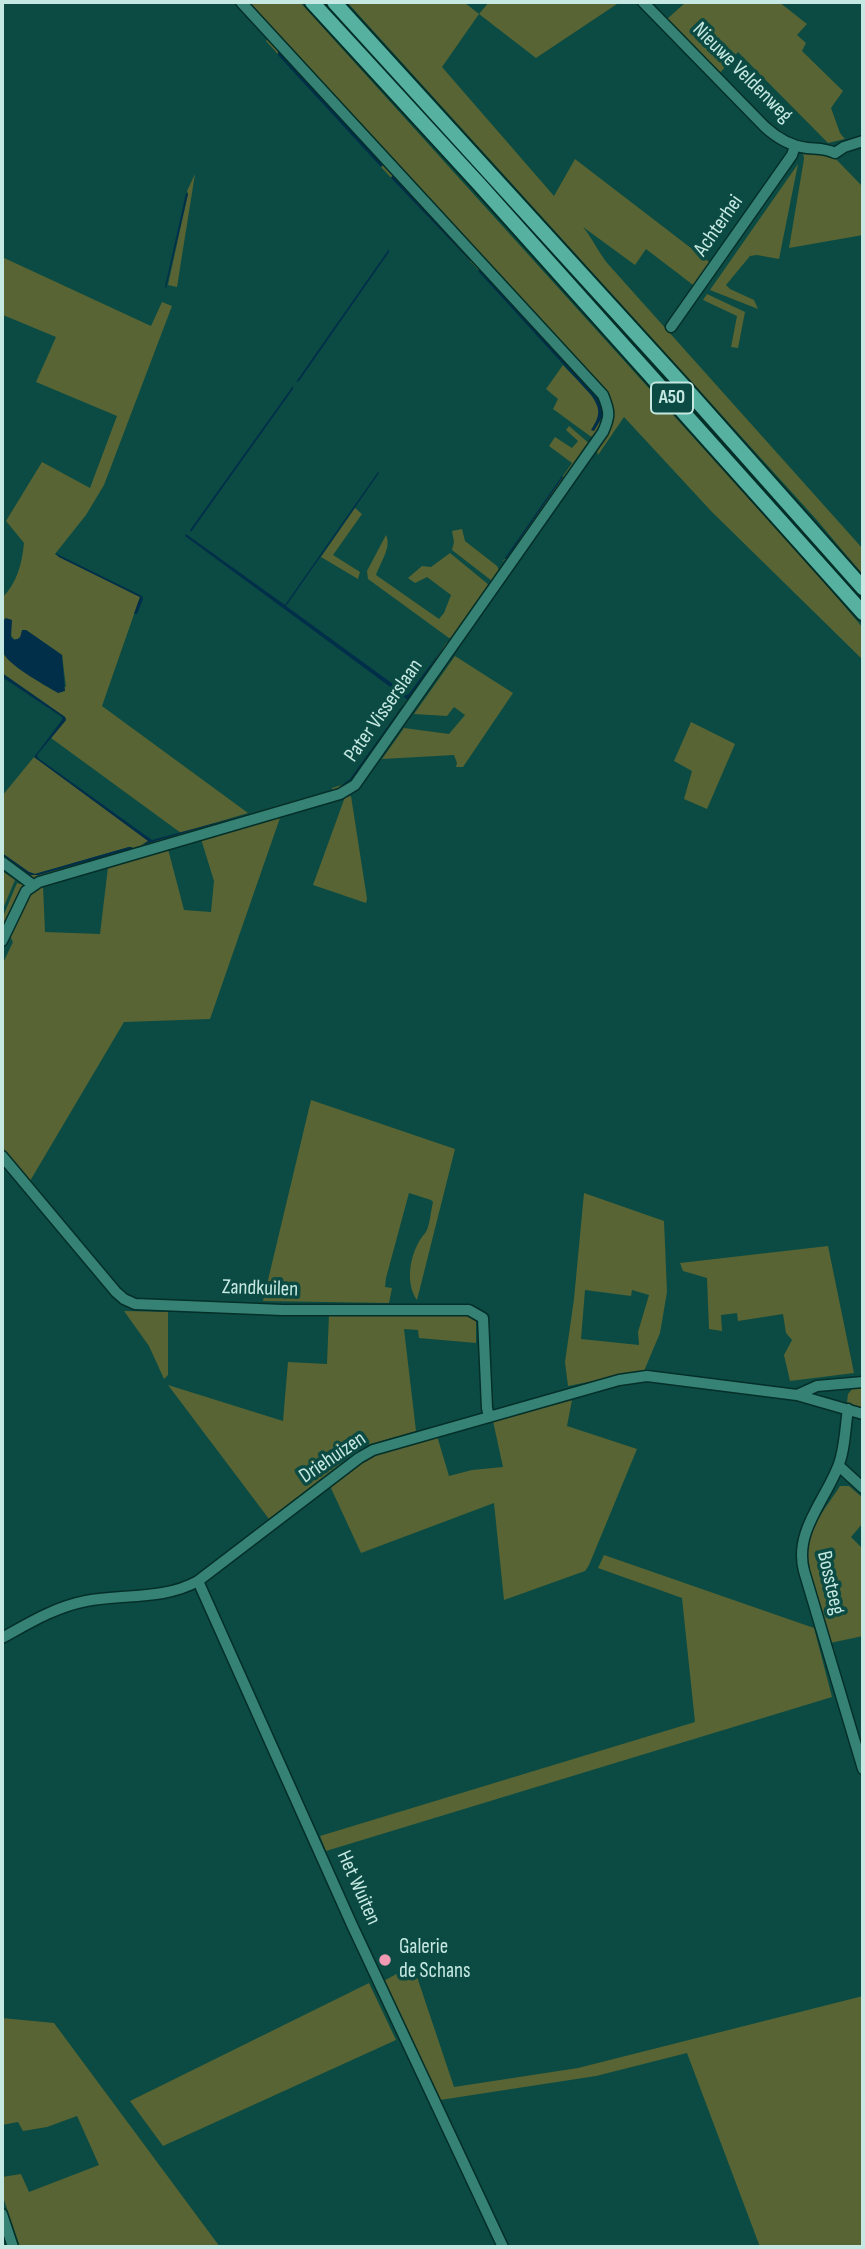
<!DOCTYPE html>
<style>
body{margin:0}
#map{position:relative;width:865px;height:2249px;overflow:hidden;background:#0c4b43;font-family:"Sofia Sans Condensed",sans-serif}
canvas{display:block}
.frame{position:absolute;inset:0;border:4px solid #c5e9e2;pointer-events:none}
</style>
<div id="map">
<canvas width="865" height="2249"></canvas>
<div class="frame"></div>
</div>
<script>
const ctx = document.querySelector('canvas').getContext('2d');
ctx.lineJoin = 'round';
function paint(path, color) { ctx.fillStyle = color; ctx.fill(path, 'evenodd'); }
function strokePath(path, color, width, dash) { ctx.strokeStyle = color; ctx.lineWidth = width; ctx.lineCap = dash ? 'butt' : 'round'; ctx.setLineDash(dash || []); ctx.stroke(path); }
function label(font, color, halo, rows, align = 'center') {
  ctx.font = font + ' "Sofia Sans Condensed",sans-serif'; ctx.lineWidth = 7; ctx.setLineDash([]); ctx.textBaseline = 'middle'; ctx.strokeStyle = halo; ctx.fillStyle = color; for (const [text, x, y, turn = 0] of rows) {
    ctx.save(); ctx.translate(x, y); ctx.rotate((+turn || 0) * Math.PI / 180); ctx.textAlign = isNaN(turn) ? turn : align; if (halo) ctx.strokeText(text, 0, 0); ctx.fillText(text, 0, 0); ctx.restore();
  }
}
const green = new Path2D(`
 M235,2H238L600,395L606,417L596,438L590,436L553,409L558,399L546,389L563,365C572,376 601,399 600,415C599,420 595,425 592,429L603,416L594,392L381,167L383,164L276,52L266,41L268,38Z
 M244,2H300L825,583L863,628V660L712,512L624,417L598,455L596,447L612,412Z
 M347,2H464L479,14L489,2H620L536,58L479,14L442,67L554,196L575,159L713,265L697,288L646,249L635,265L583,227C593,239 598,252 608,264L863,549V575L816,519Z
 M686,2H779L807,24L797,35L806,43L802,51L843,91L831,108L840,133L845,139L828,143L738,52L719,74L666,20Z
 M803,151L831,154L863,187V235L789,248L804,159Z
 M798,164L779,259L757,255L750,256L726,285L730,289L754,300L758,309L710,290Z
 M195,174L177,287L168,285L188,194L187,191Z
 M2,257L151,326L162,302L172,306L104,485L86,515L55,554L59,557L140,597L102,706L248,813L181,833L51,738L66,720L65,717L2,673V651L5,655L66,687L62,655L26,630L17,640C9,639 9,626 6,618L2,622V598C17,583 22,564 24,543L6,521L42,462L90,488L117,416L36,382L56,337L3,315Z
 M707,294L745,312L738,348L731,347L737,316L703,300Z
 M569,426L591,445L511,559L501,561L506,559L572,463L549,446L555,437L572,448L578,441L566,430Z
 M355,508L362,514L333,555L360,572L358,579L321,557Z
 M462,529L465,541L497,566L501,574L495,581H492L452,550L454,542L452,531Z
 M386,535C392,547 380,563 376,575L439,619L444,613L451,595L427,577L415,583L408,578L422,566L431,567L450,553L489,585L455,638H449L368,579L367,571Z
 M447,642L449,645L360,775L346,788L36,881L2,860V856L30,875H38L133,848L129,847L35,874L29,872L2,853V796L34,757L149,841L141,845L332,790V788L348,783L356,774Z
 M455,656L513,693L463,767H456L457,763L454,755L382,759L404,728L449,734L465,715L454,707L447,716L414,714Z
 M691,722L735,744L707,809L684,799L692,771L674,761Z
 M351,796L367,899L366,903L313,885L345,797Z
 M281,815L210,1019L124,1022L30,1181L2,1147V965L13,942L10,936L32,889L43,886L45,932L100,934L108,867L168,849L184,910L211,912L214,881L201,839Z
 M2,864L25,883V888L2,932V919L17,883L20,884V882L2,868Z
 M2,871L15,880L2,911Z
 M311,1100L455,1149L417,1300C405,1283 410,1256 420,1240C422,1236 425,1234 427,1230C430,1222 431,1211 433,1202L431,1200L409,1193L386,1278L385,1287L392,1288L389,1303L263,1301Z
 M584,1193L664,1221L667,1292L660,1333L644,1371L568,1386L565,1362L574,1299ZM585,1290L631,1296L632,1290L649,1295L638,1332L639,1345L581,1339Z
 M828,1246L854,1373L790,1381L784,1355L792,1340L786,1333L783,1314L738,1321L737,1313L721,1315L722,1331L709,1329L707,1278L683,1271L680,1263Z
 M124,1311L168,1312V1375L164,1379L149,1346Z
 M329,1314H471L476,1319V1343L419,1338L418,1330L404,1329L416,1431L364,1446L269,1519L168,1385L283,1421L288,1362L327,1364Z
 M863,1386V1410L847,1402L848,1394L853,1388Z
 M572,1400L567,1426L637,1449L589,1565L585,1571L504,1600L494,1503L361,1553L330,1486L360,1462L375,1454L437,1436L449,1476L472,1470L503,1467L493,1421Z
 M840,1486H849L863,1498V1523L851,1537L863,1549V1636L830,1643C822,1617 805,1580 806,1554C807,1530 828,1505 840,1486Z
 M604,1555L814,1628L832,1697L326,1851L320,1836L695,1722L682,1598L598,1568Z
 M413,1965L454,2087L578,2068L863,1996V2247H760L687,2053L596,2076L440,2100L439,2101L508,2247H497L425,2092L428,2091L378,1984Z
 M369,1983L396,2040L163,2146L130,2101Z
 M2,2018L54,2023L220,2247H20L2,2194V2177L21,2174L29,2192L99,2165L77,2116L47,2127L23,2131L18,2122L2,2125Z`);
const water = new Path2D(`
 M278,50L383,162V165L381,167L278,55Z
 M393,174L471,259L470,261L391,178Z
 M186,193L188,194L166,288L165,287Z
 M389,249V252L299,381L296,382Z
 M480,269L600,398L603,416L594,431L591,430C600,416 601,410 592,396L478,271Z
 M293,386V389L191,532L190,530Z
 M378,472L379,473L286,606L408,695L445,645L408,700L185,536L186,534L285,605Z
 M562,476L563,477L506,559L505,558Z
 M55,553L142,596L143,599L137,614H134L140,597L59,557Z
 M6,618L12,620L11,637L14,640L20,638L22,630H26L62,655L65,691L58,693C45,685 5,664 2,650C0,641 2,630 2,622Z
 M2,673L65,717L66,720L37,755L38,758L152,840L252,813L142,845L148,841L34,757L62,720V717L2,677Z
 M403,705L404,707L356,774L348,783L339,787L350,779Z
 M129,847H132V849L38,875H30L2,856V853L29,872L35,874Z`);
const minor = new Path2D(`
 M643,2L765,127C777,138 790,146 807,148C817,149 825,148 835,153L844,147L863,141
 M671,327L792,155L795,146
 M2,862L33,885
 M2,941L26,891L39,882L340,794L355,785L603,432C610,416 610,412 603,395L241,2
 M2,1156L116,1292L124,1299L135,1304L283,1310H469L483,1318L487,1408L489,1417
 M797,1395L817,1386L863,1382
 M848,1409C845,1428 845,1452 837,1469C823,1503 794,1533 804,1571L863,1769
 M839,1466L863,1488
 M198,1581L352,1925L503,2247
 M2,1638C29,1623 55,1607 86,1601C123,1594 164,1600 198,1581L359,1458L373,1450L619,1380L647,1376L797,1395L863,1414
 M2,2214L13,2247`);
const highway = new Path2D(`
 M312,2L479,184L863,613
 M334,2L689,392L863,588`);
const markers = [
 [385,1960,7,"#f19ab3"]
];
const shields = [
 [672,398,42]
];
const shieldNames = [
 ["A50",672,398]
];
const streetNames = [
 ["Nieuwe Veldenweg",742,73,45],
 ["Achterhei",719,226,-55],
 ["Pater Visserslaan",384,711,-55],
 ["Zandkuilen",260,1289,2],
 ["Driehuizen",333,1458,-34],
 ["Bossteeg",830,1583,77],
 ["Het Wuiten",358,1888,66]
];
const poiNames = [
 ["Galerie",399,1948],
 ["de Schans",399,1972]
];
paint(green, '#586433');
paint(water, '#012f4a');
strokePath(minor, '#042f29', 13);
strokePath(highway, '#042f29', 18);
strokePath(minor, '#368376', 10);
strokePath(highway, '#56b1a1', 14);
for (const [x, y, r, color] of markers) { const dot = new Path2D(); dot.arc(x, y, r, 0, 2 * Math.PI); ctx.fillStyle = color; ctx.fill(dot); strokePath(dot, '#0c4b43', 2.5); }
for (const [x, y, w] of shields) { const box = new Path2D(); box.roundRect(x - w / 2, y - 15.5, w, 31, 5); ctx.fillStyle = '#0c4b43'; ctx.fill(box); strokePath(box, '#c5e9e2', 2); }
label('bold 19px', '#c5e9e2', null, shieldNames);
label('21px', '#c5e9e2', '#0c4b43', streetNames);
label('21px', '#c5e9e2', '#0c4b43', poiNames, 'left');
</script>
